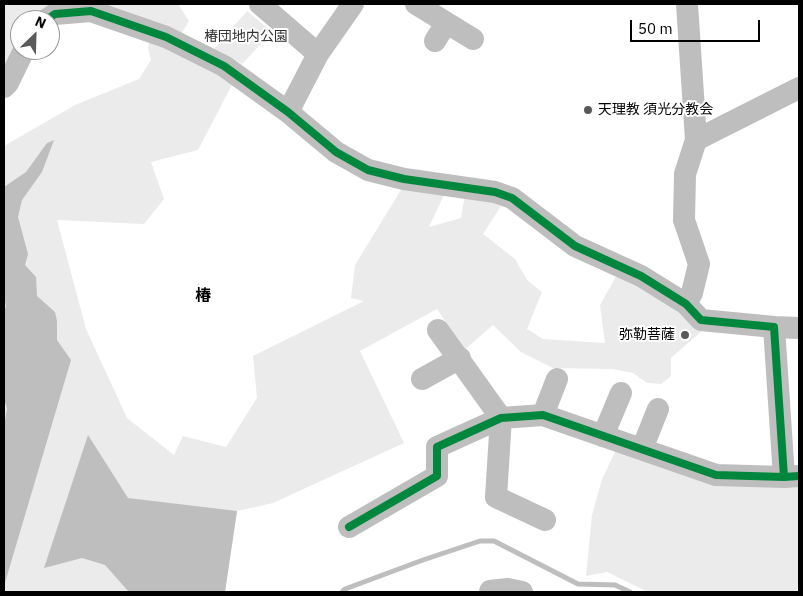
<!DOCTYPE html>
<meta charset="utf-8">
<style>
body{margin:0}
#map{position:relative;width:803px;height:596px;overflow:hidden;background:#fff;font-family:"IBM Plex Sans",sans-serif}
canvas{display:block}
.frame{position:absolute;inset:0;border:5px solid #000;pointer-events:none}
.north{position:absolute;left:10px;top:10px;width:50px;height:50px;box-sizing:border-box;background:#fff;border:1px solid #999;border-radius:50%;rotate:24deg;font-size:14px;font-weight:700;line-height:20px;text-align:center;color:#000}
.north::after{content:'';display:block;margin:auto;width:18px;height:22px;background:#595959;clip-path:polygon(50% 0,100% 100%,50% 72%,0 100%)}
.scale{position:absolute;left:630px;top:20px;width:130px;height:22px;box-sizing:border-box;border:2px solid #000;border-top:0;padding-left:6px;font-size:15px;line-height:18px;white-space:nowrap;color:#000;-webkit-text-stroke:4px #fff;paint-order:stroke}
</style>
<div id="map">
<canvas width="803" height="596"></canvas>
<div class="frame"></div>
<div class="north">N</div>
<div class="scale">50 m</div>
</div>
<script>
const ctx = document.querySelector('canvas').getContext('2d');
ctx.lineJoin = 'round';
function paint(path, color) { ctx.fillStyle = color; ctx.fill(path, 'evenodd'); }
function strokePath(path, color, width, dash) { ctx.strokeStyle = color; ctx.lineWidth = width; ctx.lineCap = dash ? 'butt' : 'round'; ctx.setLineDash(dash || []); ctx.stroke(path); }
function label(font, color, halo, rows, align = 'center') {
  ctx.font = font + ' "IBM Plex Sans","Noto Sans JP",sans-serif'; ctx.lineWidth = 4; ctx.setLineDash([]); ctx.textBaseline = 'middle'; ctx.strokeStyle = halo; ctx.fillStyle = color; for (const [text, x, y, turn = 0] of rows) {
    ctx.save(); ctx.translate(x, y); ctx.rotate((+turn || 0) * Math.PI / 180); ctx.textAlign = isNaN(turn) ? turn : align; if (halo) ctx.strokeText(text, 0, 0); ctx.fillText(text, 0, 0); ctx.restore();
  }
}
const green = new Path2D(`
 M4,4H178L189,21L181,34L52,9L35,20H20V42L4,79Z
 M247,11L272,32L242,64L214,49Z
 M150,37L235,79L198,150L151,162L164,199L144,224L57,220L86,329L127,418L174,455L183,436L226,447L257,398L253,356L364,301L351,298L355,265L404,185L445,193L429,227L461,218L465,194L505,200L483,234L515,259L527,280L542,292L527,329L543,339L605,343L600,305L618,273L650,286L703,330L671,358V376L661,384L647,383L633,373L612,369L553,368L521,352L493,325L464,350L437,309L360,351L404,443L273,503L237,511L225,592H4V146L75,105L139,79L151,60L148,48Z
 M618,446L799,485V584L796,592H648L607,572L586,576L592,515L602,479Z`);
const water = new Path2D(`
 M54,140L42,172L22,200L18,217L28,254L25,265L36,277L37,296L55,312L57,321V340L71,360L4,586V427L7,408L4,400V311L6,306L4,298V187L26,172L47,143Z
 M88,435L128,498L237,511L225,592H129L105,565L82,558L44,568Z`);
const stream = new Path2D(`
 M342,592L345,589L423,560L480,541H494L578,584L615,585L630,592`);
const minor = new Path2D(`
 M260,4L318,54
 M416,4L473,39
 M46,20L55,14L91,11L166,37L224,66L288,112L336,152L368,170L404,179L495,192L512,198L575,246L641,276L686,304L701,320L774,327L784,477L799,476
 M435,41L446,23
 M4,87L8,83L24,50
 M288,112L318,54L353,4
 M696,140L799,88
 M686,304L692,293L699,264L684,220L685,174L696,140L687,4
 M774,327L799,328
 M438,330L501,418L496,497L545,520
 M422,379L460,358
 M543,415L557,379
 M603,436L621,393
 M642,449L658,409
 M349,527L437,476V447L501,418L543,415L716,475L784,477
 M490,591L508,589L522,592`);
const cycleway = new Path2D(`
 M46,20L55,14L91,11L166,37L224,66L288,112L336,152L368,170L404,179L495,192L512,198L575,246L641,276L686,304L701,320L774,327L784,477L799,476
 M349,527L437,476V447L501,418L543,415L716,475L784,477`);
const markers = [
 [588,110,5,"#595959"],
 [685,335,5,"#595959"]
];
const parkNames = [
 ["椿団地内公園",246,37]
];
const poiNames = [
 ["天理教 須光分教会",598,110],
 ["弥勒菩薩",675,335,"right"]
];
const quarterNames = [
 ["椿",203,296]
];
paint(green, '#ebebeb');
paint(water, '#bebebe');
strokePath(stream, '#bebebe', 5);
strokePath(minor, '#bebebe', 22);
strokePath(cycleway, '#00873e', 8);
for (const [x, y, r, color] of markers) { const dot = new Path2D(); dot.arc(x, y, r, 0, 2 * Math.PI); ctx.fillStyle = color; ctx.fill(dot); strokePath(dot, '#fff', 2); }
label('14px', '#323232', '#fff', parkNames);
label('14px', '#000', '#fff', poiNames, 'left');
label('bold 16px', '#000', '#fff', quarterNames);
</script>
